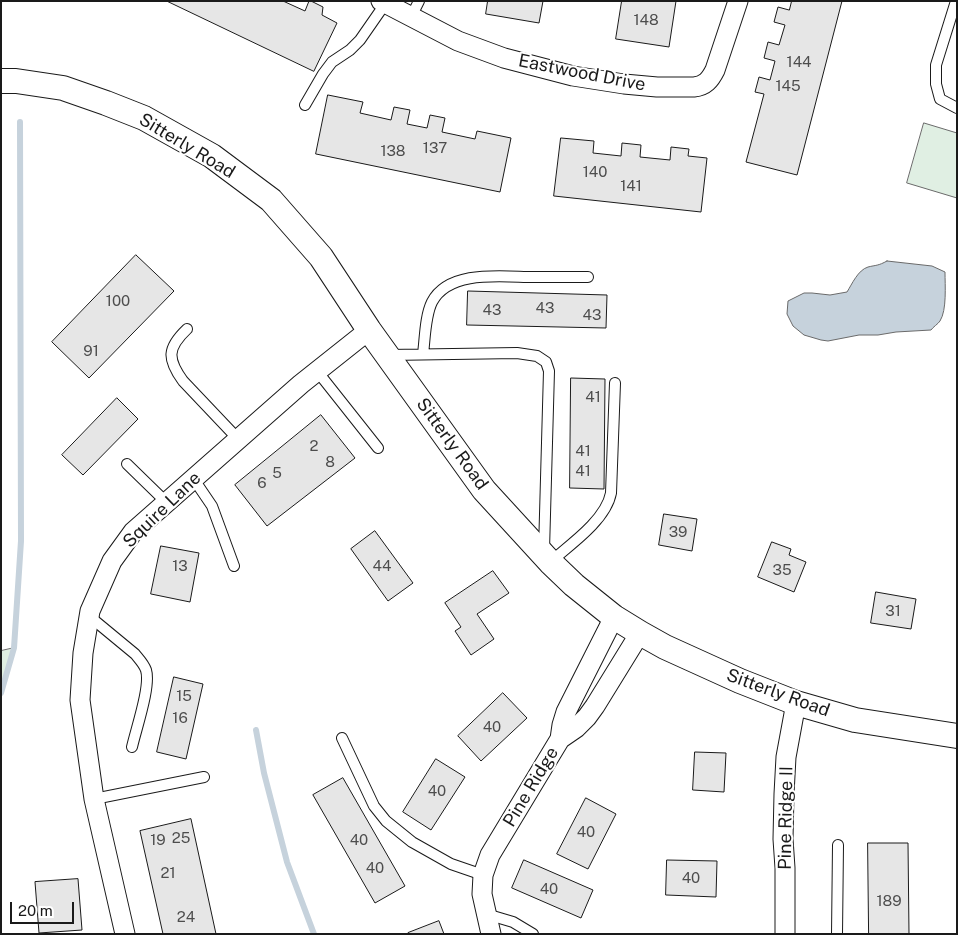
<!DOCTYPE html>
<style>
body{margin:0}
#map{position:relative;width:958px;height:935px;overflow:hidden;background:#fff;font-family:"Public Sans",sans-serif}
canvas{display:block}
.frame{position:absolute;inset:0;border:2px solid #1a1a1a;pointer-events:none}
.scale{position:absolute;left:10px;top:902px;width:64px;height:22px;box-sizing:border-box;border:2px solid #1a1a1a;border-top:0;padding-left:6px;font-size:15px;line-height:18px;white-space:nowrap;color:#1a1a1a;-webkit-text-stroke:4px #fff;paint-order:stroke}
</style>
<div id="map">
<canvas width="958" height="935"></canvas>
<div class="frame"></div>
<div class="scale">20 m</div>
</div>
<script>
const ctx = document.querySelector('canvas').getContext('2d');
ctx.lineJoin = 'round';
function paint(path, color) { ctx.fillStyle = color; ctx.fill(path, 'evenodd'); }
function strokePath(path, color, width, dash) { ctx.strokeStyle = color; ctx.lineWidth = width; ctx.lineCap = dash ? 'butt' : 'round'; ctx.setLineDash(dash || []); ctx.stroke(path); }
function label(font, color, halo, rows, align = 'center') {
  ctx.font = font + ' "Public Sans",sans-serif'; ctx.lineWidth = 4; ctx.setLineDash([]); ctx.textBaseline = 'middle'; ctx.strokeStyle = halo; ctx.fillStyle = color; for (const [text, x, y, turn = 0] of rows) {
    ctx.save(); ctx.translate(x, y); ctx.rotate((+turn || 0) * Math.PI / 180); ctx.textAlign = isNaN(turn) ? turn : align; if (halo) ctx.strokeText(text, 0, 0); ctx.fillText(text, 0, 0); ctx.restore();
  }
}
const green = new Path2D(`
 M924,123L957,133V198L907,183Z
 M14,648L1,690V651Z`);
const water = new Path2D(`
 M887,261L932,266L945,272C945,285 947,310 940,321C938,324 933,327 931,330L896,332L878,335H859L828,341L821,340L804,335L793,326L787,314L788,301L804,293H812L830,295L847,292C852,284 858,270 868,267C876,265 878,266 887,261Z`);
const stream = new Path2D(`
 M1,693L14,648L21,541L20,122
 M256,730L264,773L287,862L314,934`);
const building = new Path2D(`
 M167,1H283L305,11L309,1H311L323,7L322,15L337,23L314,71Z
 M488,1H543L539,23L486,14Z
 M622,1H676L669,47L616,39Z
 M792,1H842L797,175L746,162L764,94L755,92L759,77L770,80L775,61L764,58L768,42L779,45L785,25L774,22L778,7L789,10Z
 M328,95L363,102L360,113L391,120L394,107L410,110L407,124L427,128L430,115L445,118L442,132L475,139L477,131L511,138L500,192L316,154Z
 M561,138L594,141L593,153L621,156L622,143L641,145L640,157L670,160L671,147L689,149L688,156L707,158L701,212L554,196Z
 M136,255L174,291L89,378L52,342Z
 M468,291L607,295L606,328L467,325Z
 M571,378L605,379L604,489L570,488Z
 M117,398L138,419L83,475L62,455Z
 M321,415L355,458L267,526L235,485Z
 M664,514L697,519L692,551L659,545Z
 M375,531L413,583L388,601L351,549Z
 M772,542L791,549L789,555L806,562L794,592L758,577Z
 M161,546L199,553L190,602L151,594Z
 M493,571L509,593L477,614L494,639L471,655L455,631L461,627L445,603Z
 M876,592L916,599L911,629L871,623Z
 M174,677L203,684L186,759L157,752Z
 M503,693L527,718L481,761L458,736Z
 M695,752L726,753L724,792L693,790Z
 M436,759L465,777L431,830L403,812Z
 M343,778L405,886L375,903L313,795Z
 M586,798L616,814L588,869L557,854Z
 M191,819L216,934H163L140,831Z
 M868,843H908L909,934H869Z
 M524,860L593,890L581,918L512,888Z
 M667,860L717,861L716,897L666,895Z
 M78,879L82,930L39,933L35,882Z
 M439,921L444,934H408V933Z`);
const service = new Path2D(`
 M956,1L936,65V84L940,99L957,108
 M411,17L419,1
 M305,105L323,74L332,62L350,50L360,40L385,4
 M187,329C167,348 167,359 183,381L238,439
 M423,354C425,339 425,316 432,302C448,271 497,276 527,277C547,277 567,277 588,277
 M389,355L517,353L537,356L546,362L549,371L544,550
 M317,371L378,448
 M127,464L166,502
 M193,478L212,506L234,566
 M550,562C570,545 606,520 611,493L615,383
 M89,616L135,654C139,659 144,664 146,670C151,686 136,729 132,747
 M342,738L374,806L386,821L412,842L451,864L483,875
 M94,799L204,777
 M486,914L513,922L533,934
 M837,934L838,845`);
const minor = new Path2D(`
 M381,1L458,41L504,58L573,76L624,84L657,87H694C705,86 710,80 715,70L738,1
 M560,739L576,728L587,717L595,706L640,633
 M125,934L94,799L80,700L83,653L90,611L112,561L133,532L301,384L369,330
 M491,934L482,894L483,875L490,855L560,739L562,725L566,712L614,617
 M785,934V868L783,839L784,794L786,757L796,703`);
const tertiary = new Path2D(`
 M1,81H16L63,88L106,103L144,118L212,156L271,200L321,257L369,330L484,490L550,562L574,585L614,617L640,633L665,647L740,681L796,703L855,720L957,736`);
const numberNames = [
 ["148",646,20],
 ["144",799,62],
 ["145",788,86],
 ["137",435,148],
 ["138",393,151],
 ["140",595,172],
 ["141",631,186],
 ["100",118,301],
 ["43",545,308],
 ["43",492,310],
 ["43",592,315],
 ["91",91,351],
 ["41",593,397],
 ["2",314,446],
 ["41",583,451],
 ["8",330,462],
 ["41",583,471],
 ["5",277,473],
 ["6",262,483],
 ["39",678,532],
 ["13",180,566],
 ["44",382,566],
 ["35",782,570],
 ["31",893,611],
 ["15",184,696],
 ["16",180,718],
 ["40",492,727],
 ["40",437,791],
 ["40",586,832],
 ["25",181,838],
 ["19",158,840],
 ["40",359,840],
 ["40",375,868],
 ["21",168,873],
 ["40",691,878],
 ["40",549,889],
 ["189",889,901],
 ["24",186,917]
];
const streetNames = [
 ["Eastwood Drive",582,73,11],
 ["Sitterly Road",187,146,31],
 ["Sitterly Road",452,444,54],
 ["Squire Lane",162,510,-44],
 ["Sitterly Road",778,693,20],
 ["Pine Ridge",531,787,-59],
 ["Pine Ridge II",786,818,-89]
];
paint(green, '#e0efe3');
strokePath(green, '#6a6a6a', 1);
paint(water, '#c6d2dc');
strokePath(water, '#6a6a6a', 1);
strokePath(stream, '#c6d2dc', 6);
paint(building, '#e6e6e6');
strokePath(building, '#1a1a1a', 1);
strokePath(service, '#1a1a1a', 12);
strokePath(minor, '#1a1a1a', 21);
strokePath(tertiary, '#1a1a1a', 26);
strokePath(service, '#fff', 10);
strokePath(minor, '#fff', 19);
strokePath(tertiary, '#fff', 24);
label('15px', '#4d4d4d', null, numberNames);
label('18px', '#1a1a1a', '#fff', streetNames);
</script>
